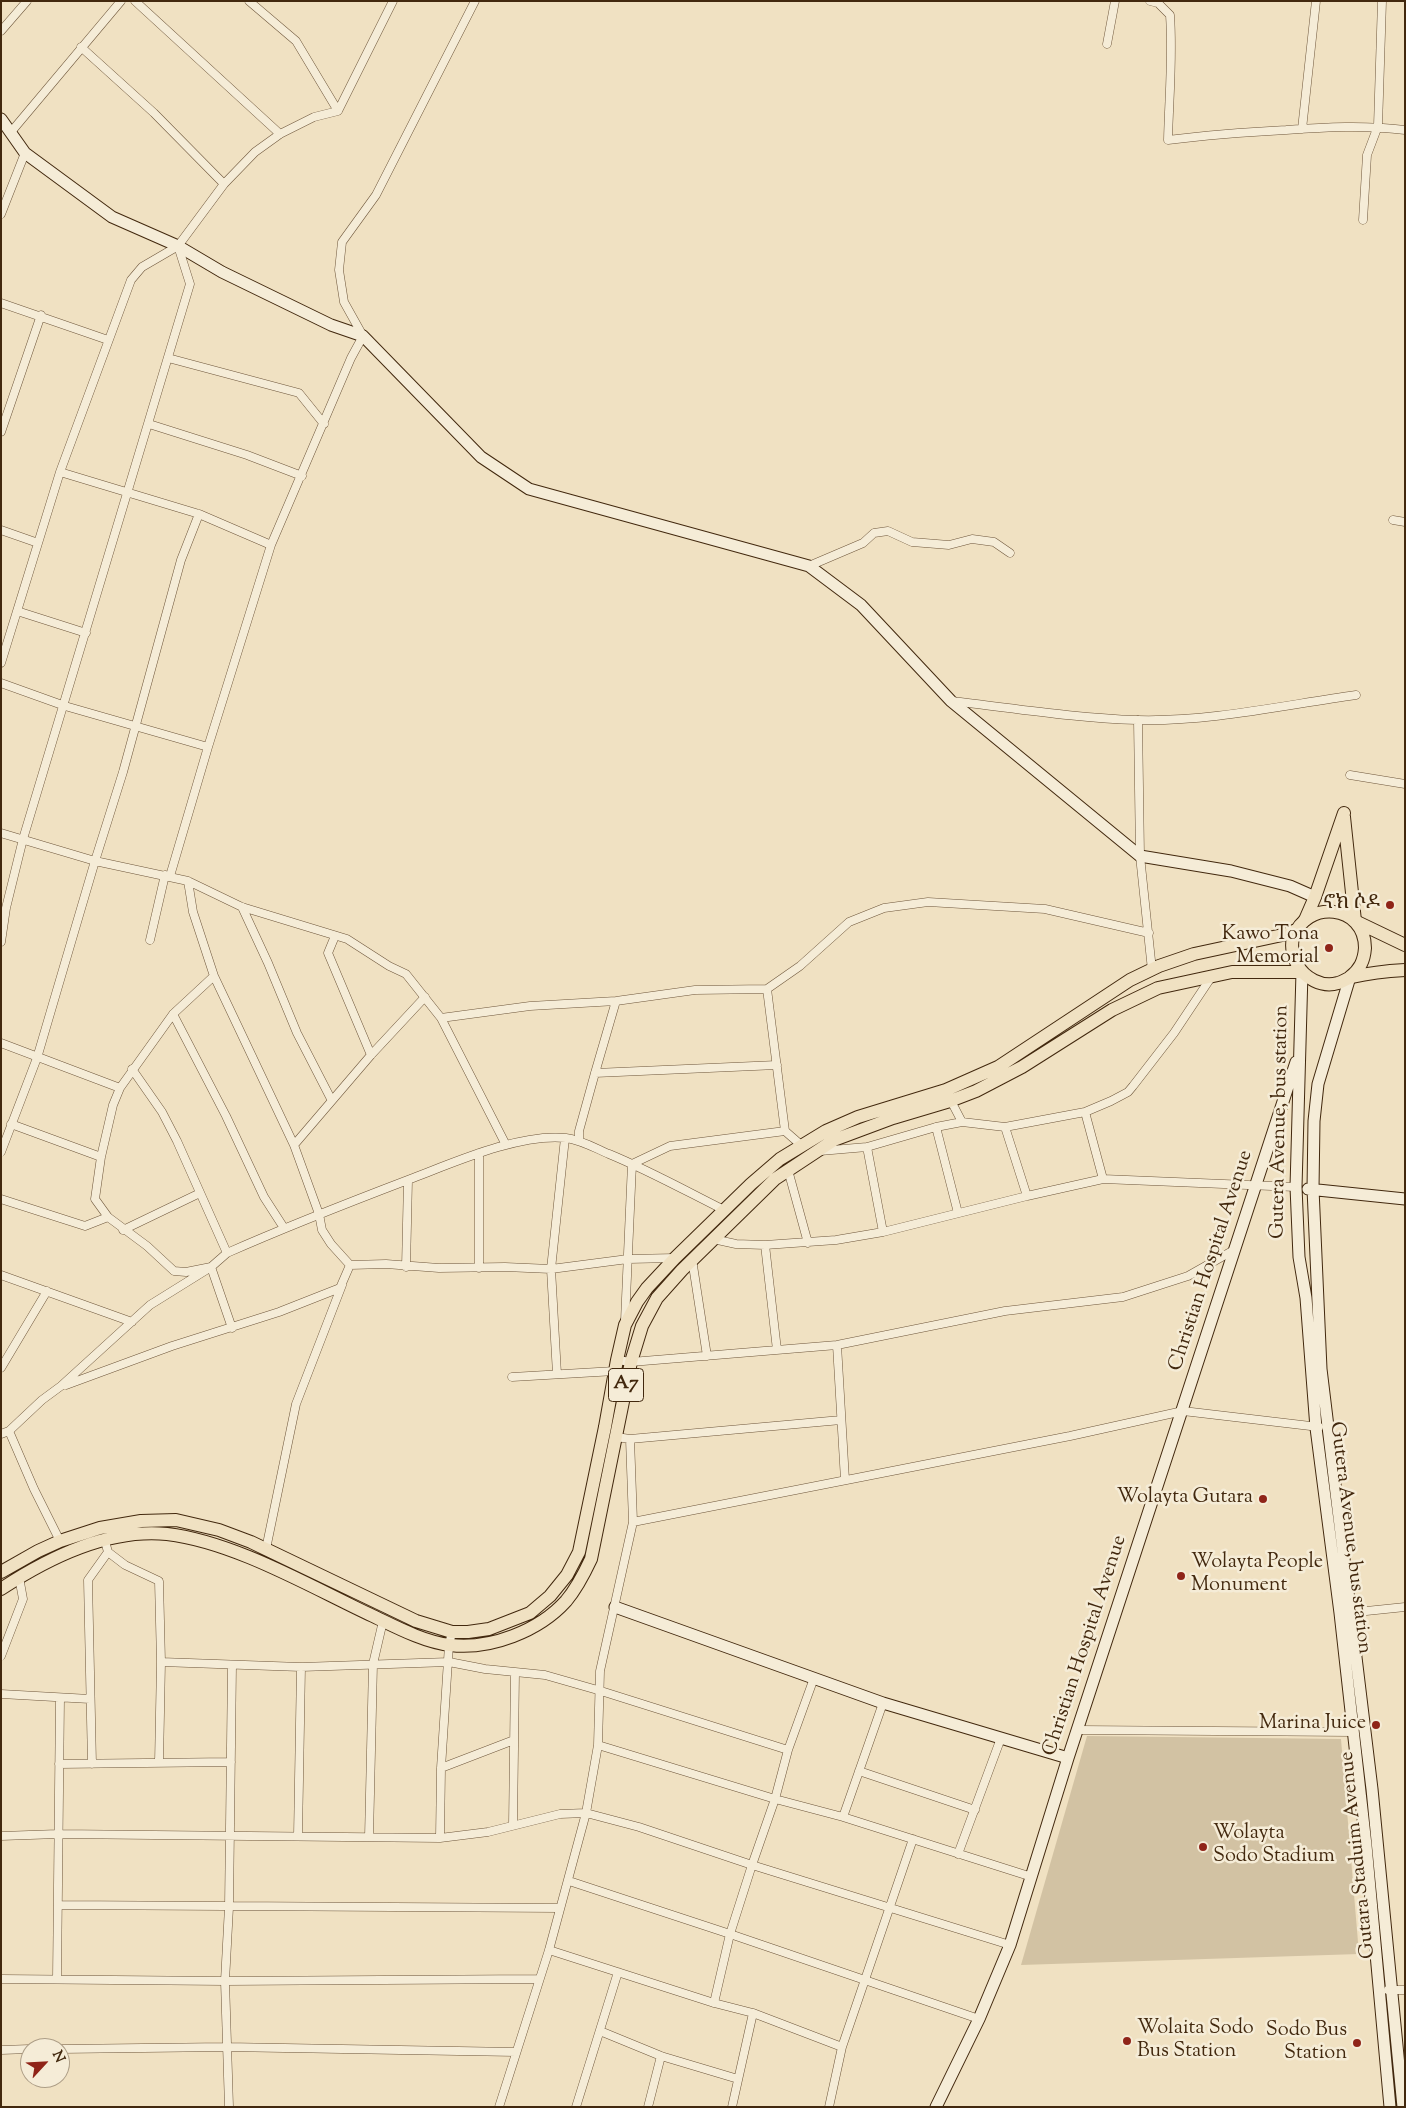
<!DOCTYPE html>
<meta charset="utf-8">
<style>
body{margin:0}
#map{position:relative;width:1406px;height:2108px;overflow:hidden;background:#f0e1c2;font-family:"Sorts Mill Goudy",serif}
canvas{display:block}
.frame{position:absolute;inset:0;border:2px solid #42280e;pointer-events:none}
.north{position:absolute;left:20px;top:2038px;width:50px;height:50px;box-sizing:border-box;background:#f5ecd7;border:1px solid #ad9e87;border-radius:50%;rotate:65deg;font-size:14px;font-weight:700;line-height:20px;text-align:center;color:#42280e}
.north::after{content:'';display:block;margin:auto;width:18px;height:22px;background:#8f2418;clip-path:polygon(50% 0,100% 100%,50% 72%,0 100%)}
</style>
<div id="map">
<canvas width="1406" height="2108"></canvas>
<div class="frame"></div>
<div class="north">N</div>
</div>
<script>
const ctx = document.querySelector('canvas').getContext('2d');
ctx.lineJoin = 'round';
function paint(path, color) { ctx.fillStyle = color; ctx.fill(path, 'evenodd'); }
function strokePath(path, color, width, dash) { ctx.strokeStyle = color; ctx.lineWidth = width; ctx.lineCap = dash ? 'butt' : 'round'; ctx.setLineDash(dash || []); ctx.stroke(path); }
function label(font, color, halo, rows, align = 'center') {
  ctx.font = font + ' "Sorts Mill Goudy","Noto Serif Ethiopic",serif'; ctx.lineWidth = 5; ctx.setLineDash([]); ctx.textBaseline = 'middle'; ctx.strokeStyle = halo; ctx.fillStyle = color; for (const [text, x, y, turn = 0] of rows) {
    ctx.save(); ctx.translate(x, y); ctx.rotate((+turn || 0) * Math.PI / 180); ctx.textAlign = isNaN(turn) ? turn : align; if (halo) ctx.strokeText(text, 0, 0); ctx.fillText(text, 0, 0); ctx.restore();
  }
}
const green = new Path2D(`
 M1087,1736L1341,1739L1359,1954L1021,1965Z`);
const minor = new Path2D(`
 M135,1L280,134
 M249,1L296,41L338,111
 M1150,1L1158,3L1170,15C1173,57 1169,98 1168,140C1207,135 1247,132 1286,130C1326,127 1365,125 1405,130
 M1,31L27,1
 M1107,44L1115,1
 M81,47L154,113L224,184
 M1302,129L1316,1
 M11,132L121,1
 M1,214L25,153
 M1363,220L1367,155L1378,126L1382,1
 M1,303L108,340
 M168,358L299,393L324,424
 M149,424L247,455L302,476
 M1,432L41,315
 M60,472L199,514L271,545
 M1393,520L1405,522
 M1,530L38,543
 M809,566L863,543L874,533L888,531L912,542L949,545L972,539L994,542L1010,553
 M17,611L86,633
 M1,663L60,472L131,280L142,267L178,246L224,184L255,152L280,134L314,117L338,111L393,1
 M1,683L65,706L208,747
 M951,701C1013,708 1075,718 1137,720C1210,722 1284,705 1356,695
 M1138,720L1140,856L1152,970
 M1350,775L1405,784
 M1,833L95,861L188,881L242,907L347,939L389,966L406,974L441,1018L530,1006L616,1001L695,990L767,989L800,966L849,922L884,908L928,902L1045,909L1149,933
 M170,876L208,747L271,545L351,358L363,336L344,302L339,270L342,242L376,195L475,1
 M188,881L193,912L214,976L173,1014L120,1088L113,1105L101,1157L95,1199L108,1217L147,1246L174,1271L186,1272L211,1267L227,1253C288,1226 350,1202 413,1178C455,1162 520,1133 566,1138C581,1140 595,1148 609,1154C648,1170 686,1191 724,1210
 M242,907L268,963L297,1033L331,1099
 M335,936L328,953L371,1055
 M150,940L165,875
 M1,942L6,908L23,839L190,284L178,246
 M214,976L294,1145L319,1214L322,1230L331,1244L350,1265L386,1264L439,1268L505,1267L551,1269L628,1259L675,1258
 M767,989L785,1131L801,1145
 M173,1014L226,1116L264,1197L284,1228
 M441,1018L506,1145
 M1,1043L120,1088
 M132,1069L162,1112L177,1141L227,1253
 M595,1073L777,1065
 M950,1099L962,1122L1005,1127L1085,1112L1111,1101L1128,1092L1133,1086L1174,1033L1212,976
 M1085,1112L1103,1179
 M11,1124L101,1157
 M936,1127L958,1213
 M1005,1127L1027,1196
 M579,1141V1131L595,1073L616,1001
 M294,1145L371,1055L425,997
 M867,1147L883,1232
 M820,1151L867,1147L936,1127L962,1122
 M1,1152L37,1058L95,861L123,772L181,560L199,514
 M479,1153V1268
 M788,1170L808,1243
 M1,1199L85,1226L108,1217
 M123,1230L200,1193
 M713,1239L736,1244L765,1245L836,1240L883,1232L1027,1196L1103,1179L1296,1187
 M765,1245L777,1350
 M692,1259L707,1356
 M406,1267L408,1180
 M1,1275L132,1322
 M625,1321L632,1164L670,1146L785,1131
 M837,1345L845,1480
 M617,1360L631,1362L837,1345L1005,1311L1123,1297L1188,1276L1234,1250
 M1,1368L47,1291
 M557,1374L551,1269L565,1138
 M512,1377L615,1371
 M66,1385L172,1346L279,1312L340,1288L350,1265
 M9,1431L34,1489L60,1541
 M1,1434L9,1431L42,1400L61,1386L150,1305L211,1267L232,1328
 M616,1437L630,1439L841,1420
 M633,1522L1070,1436L1183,1411L1319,1427
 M105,1541L108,1552L125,1565L159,1581L161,1662L301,1667L449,1662L485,1669L545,1675L601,1691L788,1750
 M266,1549L296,1404L342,1285
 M1347,1613L1405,1607
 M1,1656L23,1599L19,1577
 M1,1694L90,1699
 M1078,1730L1353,1732
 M598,1745L775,1799L843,1817L1032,1877
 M159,1763L161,1662
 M59,1764L231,1762
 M92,1764L88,1580L108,1552
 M441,1768L514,1740
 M859,1771L975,1810
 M843,1817L883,1703
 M513,1825L515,1672
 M1,1836L58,1834L440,1838L488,1832L560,1814L586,1813L639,1827L752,1865L1010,1945
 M298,1836L301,1667
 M369,1837L373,1664L383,1621
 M440,1838L441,1768L449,1645L452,1632
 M958,1854L1001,1738
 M569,1881L730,1934L979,2019
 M58,1905L560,1908
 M549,1950L714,2003L753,2013L842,2047
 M1,1979L225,1981L539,1979
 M57,1979L60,1698
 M1388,1990H1405
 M714,2003L730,1934L752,1865L775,1799L788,1750L814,1678
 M600,2031L661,2056L738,2079
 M60,2049L226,2047L516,2052
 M1,2050L30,2049
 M229,2107L225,1981L229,1907L232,1665
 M499,2107L549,1950L586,1813L598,1745L600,1671L633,1522L630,1439
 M576,2107L618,1972
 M648,2107L661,2056
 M732,2107L753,2013
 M829,2107L842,2047L913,1839`);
const secondary = new Path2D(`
 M1,119L25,153L112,217L178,246L222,272L331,325L363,336L481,457L529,489L809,566L861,605L951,701L1140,856L1231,871L1290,886L1315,897
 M1302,972L1296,1187L1299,1257L1306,1298L1316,1428L1340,1613L1366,1845L1390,2107
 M1350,977L1318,1084L1314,1121L1313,1189L1321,1369L1372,1789L1403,2107
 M1308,1189L1405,1199
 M615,1607L883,1703L1068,1758
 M936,2107L979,2019L1010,1945L1068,1758L1296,1062`);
const primary = new Path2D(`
 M1344,817L1355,921
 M1305,920L1315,897L1344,813`);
const trunk = new Path2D(`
 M1355,921L1405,945
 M1350,977C1360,969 1364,961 1365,948C1365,904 1306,899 1293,938C1291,946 1293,956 1297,964C1304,978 1322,988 1338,983C1343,982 1347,978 1352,977C1369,973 1387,971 1405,970
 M1,1572L38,1551L60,1541L100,1528L141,1521L176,1520L219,1530L251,1542L416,1621L452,1632H468L489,1629L530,1613L550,1596L567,1575L579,1552L605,1427L617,1360L625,1325L637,1302L647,1288L675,1258L751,1184L780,1159L826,1131L858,1117L946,1090L998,1067L1130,980L1159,966L1194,954L1287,934L1296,930
 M1,1589C48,1558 109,1528 167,1534C235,1542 311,1587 373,1616C396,1627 424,1642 450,1645C490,1650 539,1631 566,1601C577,1588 584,1574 591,1559L631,1362L642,1326L657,1298L682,1270L775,1179L834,1140L893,1118L950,1101L976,1091L1022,1067L1112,1010L1158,988L1232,972H1302`);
const markers = [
 [1390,905,5,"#8f2418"],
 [1329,948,5,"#8f2418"],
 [1263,1499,5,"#8f2418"],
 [1181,1576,5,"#8f2418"],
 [1376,1725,5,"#8f2418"],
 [1203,1847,5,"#8f2418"],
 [1127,2041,5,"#8f2418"],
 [1357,2043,5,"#8f2418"]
];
const shields = [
 [626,1385,35]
];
const shieldNames = [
 ["A7",626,1385]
];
const poiNames = [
 ["ኖክ ሶዶ",1380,905],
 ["Kawo Tona",1319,936],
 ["Memorial",1319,959],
 ["Wolayta Gutara",1253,1499],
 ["Wolayta People",1191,1564,"left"],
 ["Monument",1191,1587,"left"],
 ["Marina Juice",1366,1725],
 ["Wolayta",1213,1835,"left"],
 ["Sodo Stadium",1213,1858,"left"],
 ["Wolaita Sodo",1137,2030,"left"],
 ["Bus Station",1137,2053,"left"],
 ["Sodo Bus",1347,2032],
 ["Station",1347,2055]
];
const streetNames = [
 ["Gutera Avenue, bus station",1281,1122,-89],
 ["Christian Hospital Avenue",1212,1261,-72],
 ["Gutera Avenue, bus station",1349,1538,83],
 ["Christian Hospital Avenue",1086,1646,-72],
 ["Gutara Staduim Avenue",1359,1855,-96]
];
paint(green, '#d2c2a3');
strokePath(minor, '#6e563b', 9);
strokePath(secondary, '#42280e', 13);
strokePath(primary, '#42280e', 14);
strokePath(trunk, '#42280e', 14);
strokePath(minor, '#f5ecd7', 8);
strokePath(secondary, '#f5ecd7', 11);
strokePath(primary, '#f0e1c2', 12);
strokePath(trunk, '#f0e1c2', 12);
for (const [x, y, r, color] of markers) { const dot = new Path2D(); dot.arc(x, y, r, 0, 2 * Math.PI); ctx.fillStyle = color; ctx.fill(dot); strokePath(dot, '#f5ecd7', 2); }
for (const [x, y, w] of shields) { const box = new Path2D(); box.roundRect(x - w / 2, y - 16.5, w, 33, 4); ctx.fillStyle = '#f5ecd7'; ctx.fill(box); strokePath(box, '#42280e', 1); }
label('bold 19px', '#42280e', null, shieldNames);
label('20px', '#42280e', '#f5ecd7', poiNames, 'right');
label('20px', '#42280e', '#f5ecd7', streetNames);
</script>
